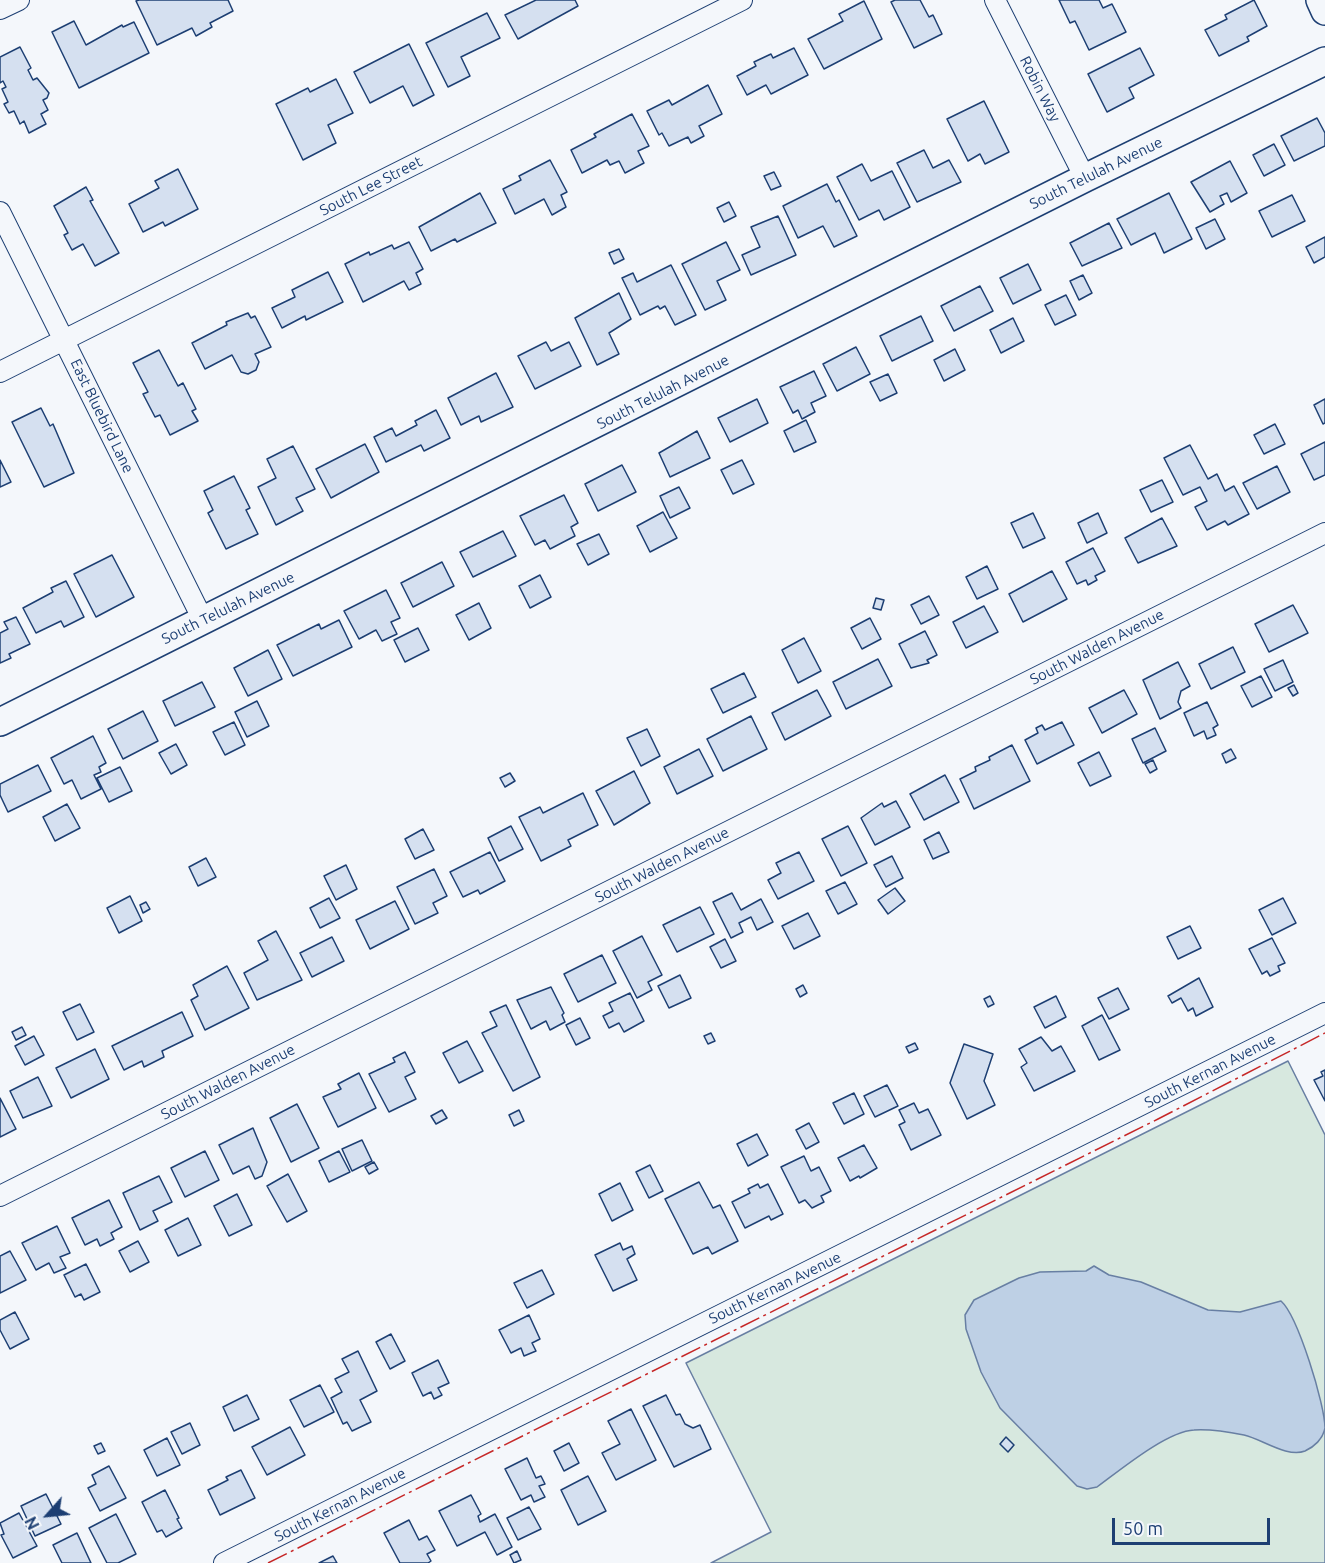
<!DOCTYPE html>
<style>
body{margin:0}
#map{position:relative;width:1325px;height:1563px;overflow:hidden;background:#f4f7fb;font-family:Ubuntu,sans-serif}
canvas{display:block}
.north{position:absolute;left:18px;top:1485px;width:60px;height:60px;-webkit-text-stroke:4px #f4f7fb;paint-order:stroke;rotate:243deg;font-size:16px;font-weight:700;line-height:24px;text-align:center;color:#1d3f73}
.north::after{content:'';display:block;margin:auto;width:21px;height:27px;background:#1d3f73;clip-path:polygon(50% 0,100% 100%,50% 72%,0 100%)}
.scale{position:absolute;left:1112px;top:1518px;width:158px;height:27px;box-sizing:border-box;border:3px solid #1d3f73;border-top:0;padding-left:8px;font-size:18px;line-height:21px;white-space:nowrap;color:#1d3f73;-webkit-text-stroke:4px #f4f7fb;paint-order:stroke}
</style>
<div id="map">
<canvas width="1325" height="1563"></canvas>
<div class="north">N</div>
<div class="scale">50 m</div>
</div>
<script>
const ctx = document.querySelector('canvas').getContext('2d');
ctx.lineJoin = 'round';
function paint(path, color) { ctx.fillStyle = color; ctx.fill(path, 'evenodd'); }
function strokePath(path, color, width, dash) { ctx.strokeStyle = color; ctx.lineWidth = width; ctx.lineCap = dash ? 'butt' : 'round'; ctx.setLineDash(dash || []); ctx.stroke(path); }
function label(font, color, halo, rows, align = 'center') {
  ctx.font = font + ' Ubuntu,sans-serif'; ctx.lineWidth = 4.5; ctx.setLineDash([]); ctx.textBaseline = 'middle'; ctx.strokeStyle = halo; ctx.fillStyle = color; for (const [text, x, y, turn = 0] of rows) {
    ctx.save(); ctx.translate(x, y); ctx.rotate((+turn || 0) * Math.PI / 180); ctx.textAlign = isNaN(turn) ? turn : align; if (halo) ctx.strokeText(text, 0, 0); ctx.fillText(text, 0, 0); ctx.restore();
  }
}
const green = new Path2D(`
 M1288,1061L1325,1135V1563H711L771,1532L686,1363Z`);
const water = new Path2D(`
 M1094,1266L1109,1275L1141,1282L1208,1310L1240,1312L1281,1301C1298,1316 1325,1405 1325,1428C1323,1439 1314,1447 1305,1451C1287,1458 1262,1439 1244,1435C1229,1432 1209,1429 1194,1430C1167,1431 1119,1471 1097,1487L1087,1489L1077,1486L1000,1408L981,1372L966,1329L965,1315L974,1300L1019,1278L1040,1272L1086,1271Z`);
const building = new Path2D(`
 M139,0H228L233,11L210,23L212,27L196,36L192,28L157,45L136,1Z
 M536,0H575L578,6L518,39L505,15Z
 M895,0H920L929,17L933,15L942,34L914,48L891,2Z
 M1059,0H1099L1103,8L1112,4L1126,32L1089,50L1075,21L1070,23Z
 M1254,0L1267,26L1247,37L1249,41L1219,56L1205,30L1227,19L1225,15Z
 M864,1L882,39L824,69L808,39L843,21L839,14Z
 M487,13L500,38L461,57L470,76L448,87L426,43Z
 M74,21L86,45L122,25L123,27L134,22L149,53L79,88L52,32Z
 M409,44L434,95L413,106L403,86L370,103L354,72Z
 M20,47L31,68L28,70L33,80L37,78L49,93L47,98L43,100L48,110L41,114L46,124L29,133L24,121L20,124L14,111L9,113L4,104L8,102L2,89L6,87L3,81L0,83V57Z
 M794,48L808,75L771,94L766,85L747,95L737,76L756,66L754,62L771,54L773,58Z
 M1140,48L1154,75L1129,88L1134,98L1107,112L1088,74Z
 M336,79L353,113L328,125L336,143L303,160L276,104L308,88L310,92Z
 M708,85L722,114L699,126L704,136L691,143L688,137L669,146L662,133L659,135L647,111L669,100L672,105Z
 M984,101L1009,152L985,164L980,154L968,161L947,119Z
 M632,114L649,146L638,151L644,163L625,173L619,161L610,165L607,160L582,173L571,150L596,137L594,134Z
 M1317,118L1325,133V146L1294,161L1281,136Z
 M1274,144L1285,165L1264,176L1253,155Z
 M924,150L933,168L949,160L961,182L917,202L897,163Z
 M550,160L567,192L561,195L566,207L552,215L544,199L515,214L503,189L521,180L519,176Z
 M1230,161L1247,193L1231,202L1227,193L1220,196L1224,204L1210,212L1191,182Z
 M862,164L871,181L892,171L910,207L884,220L879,210L859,220L837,177Z
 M178,169L198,209L165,226L163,222L143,232L129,204L159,188L155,181Z
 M774,172L781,186L771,190L764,176Z
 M827,184L836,202L839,200L857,236L834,247L823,226L798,238L783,206Z
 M86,187L93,200L90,201L119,253L95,266L83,244L72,250L64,235L68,233L54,206Z
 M480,193L496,223L457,242L455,239L431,251L419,227Z
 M1169,193L1192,239L1164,253L1155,233L1131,245L1117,219Z
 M1292,195L1305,221L1272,237L1259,211Z
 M729,202L736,216L724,222L717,208Z
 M778,216L796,255L751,275L742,255L760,247L751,227Z
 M1215,219L1225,239L1206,249L1196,228Z
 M1109,223L1122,248L1082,266L1070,243Z
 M1325,237V257L1314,263L1306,247Z
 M409,242L423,269L416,273L421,284L409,290L404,281L363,302L345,264L369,252L370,255L392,245L394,249Z
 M726,242L740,270L717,281L726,300L705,310L682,264Z
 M619,249L624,259L614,264L609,253Z
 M1028,264L1041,290L1013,304L1000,278Z
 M671,265L696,315L675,325L665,306L660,309L658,306L640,315L622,278L633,273L637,282Z
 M328,272L343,302L306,320L305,316L282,328L272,308L295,297L292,290Z
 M1083,275L1092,293L1079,300L1070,281Z
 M980,286L993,311L954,331L941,306Z
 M619,293L631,319L609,333L619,354L597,365L575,318Z
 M1066,295L1076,315L1055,325L1045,305Z
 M248,313L251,318L255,316L271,347L255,354L259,362L256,370L248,374L241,372L232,355L205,369L192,343L227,325L226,322Z
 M921,316L933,341L892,361L880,336Z
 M1013,318L1024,341L1001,353L990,330Z
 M546,342L551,351L569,342L581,366L535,389L518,356Z
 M856,347L870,374L837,391L823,364Z
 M955,349L965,370L944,381L934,360Z
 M159,350L178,386L183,383L196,409L192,411L198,421L170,435L160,415L155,417L143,394L148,392L133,363Z
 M814,371L826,396L811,403L815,412L802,419L798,410L793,413L780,387Z
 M496,373L513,407L481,422L479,416L461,425L448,398Z
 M888,374L897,393L880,401L870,382Z
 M757,399L768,423L730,442L718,418Z
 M1325,399V423L1323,424L1314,405Z
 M41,408L50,426L53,424L74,473L44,487L12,422Z
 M436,410L450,438L424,451L421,445L386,462L374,437L392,428L396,436L417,425L415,421Z
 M806,420L816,442L794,452L784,431Z
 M1275,424L1285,444L1264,454L1254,435Z
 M697,431L710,458L670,477L659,453Z
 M1325,442V475L1314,480L1301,454Z
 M365,444L379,472L331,498L316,469Z
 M1190,445L1208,479L1217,474L1225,491L1234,486L1249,514L1228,525L1225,521L1207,530L1195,507L1207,501L1200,487L1183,495L1164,458Z
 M293,446L315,489L296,498L303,511L276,525L258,487L276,478L267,459Z
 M0,460L11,482L0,487Z
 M742,460L754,484L733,494L721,470Z
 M622,465L636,492L598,511L585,484Z
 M1277,466L1290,492L1257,509L1243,483Z
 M234,476L250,508L246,510L258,534L226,549L208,513L213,510L204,491Z
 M1162,480L1173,502L1151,512L1140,490Z
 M679,487L690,508L670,518L660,496Z
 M564,495L578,523L571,527L575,536L550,549L545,540L535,545L520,516Z
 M663,512L677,538L650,552L637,526Z
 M1033,513L1045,538L1023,548L1011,523Z
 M1098,513L1107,533L1087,543L1078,523Z
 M1162,518L1177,546L1138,563L1125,538Z
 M503,531L516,556L473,577L460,552Z
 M599,534L609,554L588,565L577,544Z
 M1093,548L1105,571L1095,576L1097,580L1088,585L1086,580L1077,584L1066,562Z
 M112,555L134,597L96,617L74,574Z
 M442,562L454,586L413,607L401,583Z
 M987,566L998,589L977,599L966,577Z
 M1052,571L1067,599L1023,622L1009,594Z
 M540,575L551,597L530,608L519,586Z
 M66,581L84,617L64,627L61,621L36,633L23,608L53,592L51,588Z
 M386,590L400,618L391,622L397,634L382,641L376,630L359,639L344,611Z
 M929,596L939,615L921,624L911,605Z
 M876,598L884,600L881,610L873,608Z
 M479,603L491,628L469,640L456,615Z
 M1293,605L1308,633L1269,652L1255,624Z
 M984,606L998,632L966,648L953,622Z
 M16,617L30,644L9,654L11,658L0,663V633L8,629L4,622Z
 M870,618L881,639L862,649L851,628Z
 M339,620L352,647L293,676L277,645L319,624L321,629Z
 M418,628L429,650L405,662L394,640Z
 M925,631L937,655L927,660L929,663L911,668L899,644Z
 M804,638L821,671L798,683L782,650Z
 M1233,647L1245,672L1211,689L1199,664Z
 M268,650L282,679L248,696L234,668Z
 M878,659L892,686L846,709L833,682Z
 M1283,660L1293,682L1275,691L1264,669Z
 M1178,662L1190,686L1181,691L1178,702L1181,708L1160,719L1143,680Z
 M744,673L756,697L723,713L711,689Z
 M1261,676L1272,697L1252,707L1241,686Z
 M202,682L215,707L175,726L163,701Z
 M1294,685L1298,693L1293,696L1288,688Z
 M817,690L831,716L785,740L772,713Z
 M1124,690L1137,714L1102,733L1089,708Z
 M257,701L269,726L247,737L235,712Z
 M1207,702L1218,725L1213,728L1216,735L1207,739L1204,731L1194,736L1184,713Z
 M143,711L158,741L123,759L108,729Z
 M751,716L767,749L723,771L707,739Z
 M234,722L245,745L225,755L213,732Z
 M1062,722L1074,745L1037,764L1025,740L1038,733L1036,728L1042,725L1045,730Z
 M1155,728L1166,751L1143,763L1132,739Z
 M647,729L660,756L641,766L627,738Z
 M93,736L106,763L99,767L101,772L94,775L101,789L81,799L72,780L64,784L51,758Z
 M176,744L187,765L171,774L159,753Z
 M1012,745L1030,781L974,809L960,779L976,771L975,767L990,760L989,757Z
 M699,749L713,776L677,794L664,767Z
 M1231,749L1236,758L1226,763L1222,754Z
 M1099,752L1111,776L1090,786L1078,763Z
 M1153,760L1157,769L1150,773L1145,764Z
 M38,765L51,791L8,812L0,795V784Z
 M120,767L132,791L109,802L97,778Z
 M634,771L650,803L614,825L596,791Z
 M510,773L515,781L505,787L500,778Z
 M945,775L959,802L924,820L910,794Z
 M583,793L598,825L568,840L571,846L541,861L519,817L540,807L543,813Z
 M896,801L910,827L875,845L861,818L882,803L884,807Z
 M67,804L80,828L55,841L43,817Z
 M511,826L523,849L499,861L488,838Z
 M848,826L867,863L841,876L822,839Z
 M423,829L434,850L415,859L405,839Z
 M939,832L949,852L933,859L924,840Z
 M490,852L505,881L480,894L478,890L463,897L450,872Z
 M799,852L814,881L778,899L768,880L781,873L776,863Z
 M892,856L903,878L886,887L874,865Z
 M206,858L216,877L198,886L189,867Z
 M346,865L357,889L336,900L324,876Z
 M434,869L447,896L433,903L438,913L415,924L397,887Z
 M845,882L857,904L838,914L826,891Z
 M895,888L905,901L888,914L878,900Z
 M732,893L741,910L761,899L773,922L757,930L751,917L739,923L743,932L731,938L713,902Z
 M130,896L142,921L119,933L107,908Z
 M329,898L340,918L320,928L310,908Z
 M1283,898L1296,923L1272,935L1259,910Z
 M395,901L409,929L370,949L356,920Z
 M146,902L150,909L143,913L140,905Z
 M700,907L714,934L677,952L663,925Z
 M808,913L820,936L794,949L782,926Z
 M1190,926L1201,948L1178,959L1167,937Z
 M276,931L302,980L257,1000L244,973L268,960L258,941Z
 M642,936L662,975L648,982L652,990L637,998L613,951Z
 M332,937L344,961L312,977L300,953Z
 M1272,938L1285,963L1278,966L1280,971L1270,976L1267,971L1262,974L1249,949Z
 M725,939L736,961L721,968L710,947Z
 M602,955L616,983L578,1002L564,974Z
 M227,966L249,1008L205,1030L191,1000L198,996L193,985Z
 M680,975L691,998L669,1008L658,986Z
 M1199,978L1213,1007L1196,1016L1193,1008L1188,1011L1181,998L1172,1003L1168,996Z
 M803,985L807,993L800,997L796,989Z
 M551,987L564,1013L562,1015L565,1022L550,1030L546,1021L531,1029L517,1000Z
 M1118,988L1129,1009L1109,1019L1098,998Z
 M630,993L644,1021L624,1032L619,1023L609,1028L603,1016L613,1011L609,1003Z
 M990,996L994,1004L988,1007L984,999Z
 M1056,996L1066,1017L1045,1028L1034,1007Z
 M80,1004L94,1032L77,1040L63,1012Z
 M506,1005L540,1077L513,1091L482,1033L497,1026L490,1012Z
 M182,1012L193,1036L162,1051L164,1057L144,1067L142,1061L124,1070L112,1046Z
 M1102,1015L1120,1050L1099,1060L1082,1026Z
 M580,1018L590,1038L576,1045L566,1025Z
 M22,1027L26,1035L16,1040L12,1032Z
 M711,1033L715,1041L708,1044L704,1036Z
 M34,1036L44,1055L25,1065L15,1046Z
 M1041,1037L1052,1051L1061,1046L1075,1071L1034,1091L1021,1067L1027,1063L1019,1049Z
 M467,1041L483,1071L459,1083L443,1053Z
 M915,1043L918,1049L909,1053L906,1047Z
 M964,1044L993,1054L984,1081L995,1105L967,1119L950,1083Z
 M95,1049L109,1079L71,1098L56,1068Z
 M405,1052L415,1072L405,1077L416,1099L389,1112L369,1074L395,1062L393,1058Z
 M1325,1070V1101L1314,1080L1323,1076L1321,1072Z
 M359,1073L376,1108L338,1127L323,1097L341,1089L338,1084Z
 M38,1077L52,1106L23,1118L10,1091Z
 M887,1085L898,1106L875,1117L864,1096Z
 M854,1093L864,1114L844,1124L833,1103Z
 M0,1098L16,1129L0,1137Z
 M914,1103L919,1113L928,1109L941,1135L911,1150L899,1125L905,1122L899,1110Z
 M297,1104L319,1148L291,1162L270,1118Z
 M442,1110L447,1118L436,1124L431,1116Z
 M519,1110L524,1121L514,1126L509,1115Z
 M809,1123L819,1142L806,1149L796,1130Z
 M253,1128L267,1162L262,1176L255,1179L249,1166L233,1174L219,1145Z
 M757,1134L768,1155L748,1166L737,1144Z
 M362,1140L372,1161L352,1171L342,1149Z
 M864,1145L877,1168L860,1178L859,1176L850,1181L838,1158Z
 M205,1151L219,1180L185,1197L171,1168Z
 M339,1151L350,1172L329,1182L319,1161Z
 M804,1156L811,1171L819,1167L831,1191L821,1196L824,1202L812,1208L805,1200L799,1203L781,1167Z
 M374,1162L378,1169L369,1174L365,1167Z
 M650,1165L663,1191L649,1198L636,1172Z
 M288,1174L307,1211L287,1222L267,1186Z
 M159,1176L172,1202L153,1211L158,1221L140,1230L123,1193Z
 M699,1182L713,1208L720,1205L738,1241L712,1254L708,1247L693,1254L665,1199Z
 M620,1183L633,1210L612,1221L599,1194Z
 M758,1184L760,1188L768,1184L783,1214L771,1220L769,1216L745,1228L732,1202L750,1193L748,1189Z
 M237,1194L252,1225L229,1236L214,1206Z
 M109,1200L122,1227L111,1233L114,1239L100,1246L97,1239L85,1245L72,1218Z
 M188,1218L201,1245L178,1256L165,1230Z
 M57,1226L70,1253L60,1257L66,1268L54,1273L49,1263L36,1270L22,1243Z
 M138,1241L149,1262L130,1272L119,1251Z
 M620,1243L623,1250L632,1246L635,1254L627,1259L637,1280L613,1291L595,1255Z
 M10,1251L26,1280L0,1293V1256Z
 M86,1264L100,1292L84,1300L81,1294L75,1297L64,1275Z
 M542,1270L554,1294L527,1308L514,1283Z
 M15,1312L29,1339L10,1349L0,1330V1320Z
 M529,1315L540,1339L532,1343L536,1351L524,1356L521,1348L511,1353L499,1330Z
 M391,1334L405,1361L390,1369L376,1342Z
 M358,1351L377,1391L360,1400L371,1422L352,1431L347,1422L343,1424L331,1398L342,1392L335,1379L349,1372L342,1359Z
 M438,1360L449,1383L438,1388L442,1395L434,1399L431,1392L423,1396L412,1373Z
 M320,1385L334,1412L304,1427L290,1400Z
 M247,1395L259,1419L234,1431L223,1407Z
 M666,1395L676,1415L680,1414L685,1424L693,1428L700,1425L711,1449L674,1467L643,1406Z
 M631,1409L656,1460L616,1480L602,1453L620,1444L608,1421Z
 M190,1423L200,1445L182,1454L171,1432Z
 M290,1427L305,1455L267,1475L252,1447Z
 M1006,1437L1014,1445L1008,1452L1000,1444Z
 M167,1438L180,1465L157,1476L144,1450Z
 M101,1443L105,1451L98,1454L94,1446Z
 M569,1443L579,1463L564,1471L554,1451Z
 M527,1458L536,1478L541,1476L545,1484L539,1486L545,1497L534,1502L531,1495L521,1500L505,1469Z
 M109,1466L126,1498L100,1511L88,1488L96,1484L92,1475Z
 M241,1470L255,1498L220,1515L208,1490L228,1480L226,1477Z
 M588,1476L606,1511L578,1525L561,1490Z
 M165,1490L179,1518L177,1519L182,1528L166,1537L162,1530L157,1532L142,1502Z
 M46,1494L61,1524L35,1536L21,1506Z
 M471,1495L481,1514L478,1516L480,1522L495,1514L512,1547L497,1555L485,1532L457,1546L439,1511Z
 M529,1507L541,1529L518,1540L507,1518Z
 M19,1513L37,1546L13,1558L1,1535L4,1534L0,1523Z
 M116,1514L136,1554L118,1563H107L89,1528Z
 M409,1520L419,1540L427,1536L435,1550L427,1554L431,1561L428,1563H400L384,1533Z
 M77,1533L91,1563H62L53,1545Z
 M517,1551L521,1560L514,1563L510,1555Z
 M333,1556L337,1563H319Z`);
const street = new Path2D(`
 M995,0L1085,178
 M0,9L19,0
 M0,212L203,620
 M0,372L742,0
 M0,1196L1325,533
 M224,1563L1325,1013`);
const secondary = new Path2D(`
 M1320,0L1325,11
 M0,722L1085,178L1325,61`);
const power = new Path2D(`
 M268,1563L1158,1119L1325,1033`);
const streetNames = [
 ["Robin Way",1040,89,63],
 ["South Telulah Avenue",1096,173,-26],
 ["South Lee Street",371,186,-27],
 ["South Telulah Avenue",663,392,-27],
 ["East Bluebird Lane",102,416,64],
 ["South Telulah Avenue",228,608,-26],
 ["South Walden Avenue",1097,647,-27],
 ["South Walden Avenue",662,865,-27],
 ["South Kernan Avenue",1210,1071,-27],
 ["South Walden Avenue",228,1082,-27],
 ["South Kernan Avenue",775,1288,-26],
 ["South Kernan Avenue",340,1505,-27]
];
paint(green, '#d7e8df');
strokePath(green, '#687fa3', 1.5);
paint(water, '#bed0e5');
strokePath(water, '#687fa3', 1.5);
paint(building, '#d5e0f0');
strokePath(building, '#1d3f73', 1.5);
strokePath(street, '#1d3f73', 22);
strokePath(secondary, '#1d3f73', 30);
strokePath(street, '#f4f7fb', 20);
strokePath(secondary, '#f4f7fb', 27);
strokePath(power, '#c62828', 1.5, [21, 4.5, 3, 4.5]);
label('15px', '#1d3f73', '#f4f7fb', streetNames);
</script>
